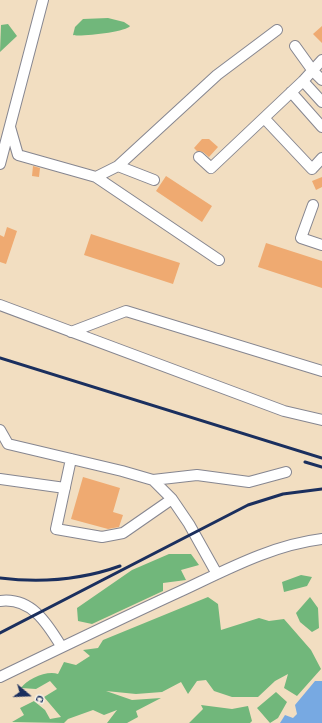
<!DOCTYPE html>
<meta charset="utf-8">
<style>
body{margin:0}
#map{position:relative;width:322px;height:723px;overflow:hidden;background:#f2dec1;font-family:Alegreya,serif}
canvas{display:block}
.north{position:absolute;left:8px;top:675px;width:40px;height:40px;-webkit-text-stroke:3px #f7f3e8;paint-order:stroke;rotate:109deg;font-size:11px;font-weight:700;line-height:16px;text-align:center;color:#1b2f5e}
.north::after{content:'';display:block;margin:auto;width:14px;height:18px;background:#1b2f5e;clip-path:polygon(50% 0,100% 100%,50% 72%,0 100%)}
</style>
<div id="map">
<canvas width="322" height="723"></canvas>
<div class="north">С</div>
</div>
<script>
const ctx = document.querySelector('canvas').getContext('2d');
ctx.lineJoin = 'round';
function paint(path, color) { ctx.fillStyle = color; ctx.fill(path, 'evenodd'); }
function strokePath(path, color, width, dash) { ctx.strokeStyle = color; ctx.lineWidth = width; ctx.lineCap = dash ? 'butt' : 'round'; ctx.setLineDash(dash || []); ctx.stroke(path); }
const forest = new Path2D(`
 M108,18L124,22L130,26C127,32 79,37 73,35L75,27L83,19Z
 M8,24L17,36L0,52L1,25Z
 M169,554H191L199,565L181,570L186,580L163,583V591L92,624L78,621L77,608L132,570Z
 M301,575L312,577L307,586L284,592L282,582Z
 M208,597L218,604L221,630L259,618L269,621L284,619L311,650L321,669L297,696L284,688L288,674L275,681L258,697H232L214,691L206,680L197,681L188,694L181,682L162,692L136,694L106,691L132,700L161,698L136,711L138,717L127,723H107L117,710L104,715L93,710L68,719L64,723L12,722L24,715L20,708L34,701L45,710L50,719L61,717L44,697L57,689L50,681L36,689L21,688C27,679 47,670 58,674L64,662L76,665L90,656L83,650L98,648L103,640Z
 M310,597L318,608L319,628L312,632L300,622L296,613Z
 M276,692L287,702L278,718L270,723L257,708Z
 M201,705L232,709L248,706L252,721L250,723H189L203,709Z`);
const water = new Path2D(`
 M315,681H322V723H280L285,715L293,718L297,714L295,705Z`);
const building = new Path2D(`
 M322,26V43L313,34Z
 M202,139H209L218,147L209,157L203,152L197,151L194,148Z
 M33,166L40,168L39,177L32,176Z
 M166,176L212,206L202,222L156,191Z
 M322,177V187L316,190L312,181Z
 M7,227L17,231L6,264L0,262V235L4,237Z
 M91,234L180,263L173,284L84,255Z
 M266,243L322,261V288L258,267Z
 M83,477L120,488L113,512L123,515L119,527L108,529L71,519Z`);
const minor = new Path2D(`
 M295,46L313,71L322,80
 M303,81L322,102
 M291,92L322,127
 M264,118L312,169L322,158
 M10,127L18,155L96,177L219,260
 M199,157L211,168L303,81L322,60
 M0,164L43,0
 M118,166L154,180
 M96,177L118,166L217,75L277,30
 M313,205L301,238L322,245
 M0,305L284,411L322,420
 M71,332L126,311L322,371
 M0,430L8,444L122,471L153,480L172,499L189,524L217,574
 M71,459L56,529L102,537L123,533L172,499
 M0,479L65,488
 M153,480L197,475L249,482L286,472
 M0,601C31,597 47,623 61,646
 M0,677C60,648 120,619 181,591C226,570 272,545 322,539`);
const rail = new Path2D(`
 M0,358L322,458
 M305,462L322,467
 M0,578C41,583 81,580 120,566
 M0,633L248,505L283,494L322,489`);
paint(forest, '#71b77b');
paint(water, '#77a9e2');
paint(building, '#efaa71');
strokePath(minor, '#868690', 12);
strokePath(minor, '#fff', 10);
strokePath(rail, '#1b2f5e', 3);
</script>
